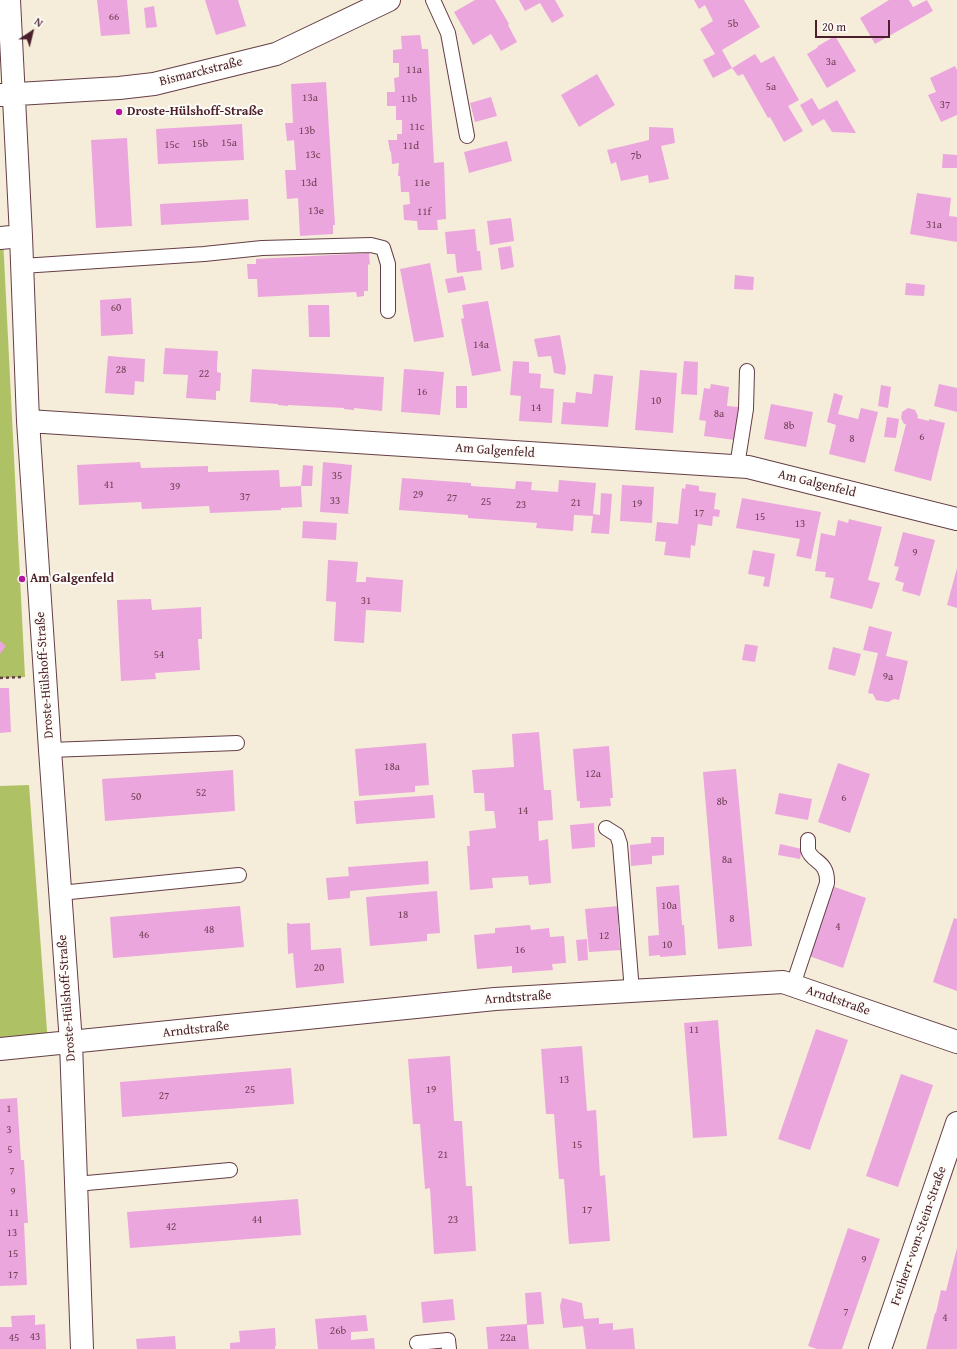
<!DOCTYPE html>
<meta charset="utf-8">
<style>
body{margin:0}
#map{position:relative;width:957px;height:1349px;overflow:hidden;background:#f5edd9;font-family:"Gentium Book Plus",serif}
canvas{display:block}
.north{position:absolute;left:12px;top:12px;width:40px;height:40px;-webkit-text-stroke:3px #fdfcf7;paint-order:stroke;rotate:35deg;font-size:11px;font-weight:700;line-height:16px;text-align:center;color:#4a1f2b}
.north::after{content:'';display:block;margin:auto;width:14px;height:18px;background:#4a1f2b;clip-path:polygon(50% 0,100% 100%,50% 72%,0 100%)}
.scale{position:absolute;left:815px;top:20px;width:75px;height:18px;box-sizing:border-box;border:2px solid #4a1f2b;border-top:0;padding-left:5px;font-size:12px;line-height:14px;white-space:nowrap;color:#4a1f2b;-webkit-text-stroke:3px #fdfcf7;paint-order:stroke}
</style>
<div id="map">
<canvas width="957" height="1349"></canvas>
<div class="north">N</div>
<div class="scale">20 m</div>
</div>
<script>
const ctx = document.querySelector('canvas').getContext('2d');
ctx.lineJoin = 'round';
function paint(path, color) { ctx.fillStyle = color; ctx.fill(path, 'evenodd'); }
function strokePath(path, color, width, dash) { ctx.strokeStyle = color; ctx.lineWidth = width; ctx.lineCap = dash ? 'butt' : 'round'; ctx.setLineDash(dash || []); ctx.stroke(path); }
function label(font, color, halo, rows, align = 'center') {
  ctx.font = font + ' "Gentium Book Plus",serif'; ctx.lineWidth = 4; ctx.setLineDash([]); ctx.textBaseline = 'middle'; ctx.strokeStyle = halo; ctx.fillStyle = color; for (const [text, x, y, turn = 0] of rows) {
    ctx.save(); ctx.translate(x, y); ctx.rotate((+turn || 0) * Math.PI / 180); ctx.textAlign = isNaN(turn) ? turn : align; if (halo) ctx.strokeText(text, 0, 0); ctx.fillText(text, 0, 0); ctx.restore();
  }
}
const green = new Path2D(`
 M0,238H3L25,677L0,678Z
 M29,785L48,1045L0,1049V786Z`);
const building = new Path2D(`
 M97,0H127L130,34L101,36Z
 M205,0H238L246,26L216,35Z
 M475,0H495L509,24L508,25L517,42L501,51L491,34L473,45L454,12Z
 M519,0H555L564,16L552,23L540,3L525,11Z
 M694,0H744L760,27L722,50L732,68L755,54L761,63L774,56L799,100L788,106L803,131L784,142L770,117L768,118L743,74L738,76L732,68L713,78L703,60L715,54L700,29L713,21L705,5L699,9Z
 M889,0H909L913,7L927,0L933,11L875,44L860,18Z
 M154,6L157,27L146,28L144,8Z
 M420,35L422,49H428L434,163L444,162L446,219L437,220L438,230H418L417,221L404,220L403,205L410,204L409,192H401L400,176H398L399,163L392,164L391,152L390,151L388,140H397V134H402V120H396V106H387V92H395L394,78L399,77V63H393V50L402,49L401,36Z
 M835,36L856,71L827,88L807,54L817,48L818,46Z
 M955,66L957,70V115L941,122L928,95L936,92L930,78Z
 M597,74L615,105L579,127L561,95Z
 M326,82L335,225H333V234L300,236L298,198L287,199L285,170H296L294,140L287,141L285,123H293L291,84Z
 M491,97L497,116L475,122L470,103Z
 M812,98L819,110L837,100L856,133L832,132L824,119L812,126L800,105Z
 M242,124L244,160L158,164L156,129Z
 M649,127L673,128L675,143L661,146L669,179L649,183L648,175L621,181L616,162L611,164L607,150L649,140Z
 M127,138L132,226L96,228L91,140Z
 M507,141L512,161L469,173L464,152Z
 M943,154L957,155V168H942Z
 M917,193L951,198L949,216L957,217V242L910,234Z
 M248,199L249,220L161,225L160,204Z
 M511,218L514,241L490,245L487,221Z
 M475,229L477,251H480L482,270L457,273L455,254H447L445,232Z
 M511,246L514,267L501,270L498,248Z
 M369,253L370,265L368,264V291H364V296L357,297L356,292L258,297L257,279H248L247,264H256V259Z
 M430,263L444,337L414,342L400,269Z
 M735,275L754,277L753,290L734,289Z
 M463,276L466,290L448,293L445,279Z
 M906,283L925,285L924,296L905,295Z
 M131,298L133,334L101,336L100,300Z
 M488,301L501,371L472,376L461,319L464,318L462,305Z
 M308,305H329L330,337H309Z
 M560,335L566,368L565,375L554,373L551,356L538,357L534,339Z
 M165,348L218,351L217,366V372L221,373L220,391H216V400L186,398L188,375L163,374Z
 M108,356L145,359L144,382L135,381L134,395L105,393Z
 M513,361L529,362V373L541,374L540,388L554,389L552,423L519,421L521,396L510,395Z
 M684,361L698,362L697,395L681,394Z
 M252,369L384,377L382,411L354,408V410L344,409V408L288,405V406L278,405V404L250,402Z
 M404,369L444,372L440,415L401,412Z
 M640,370L677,373L673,433L635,430Z
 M594,374L613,376L608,427L561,424L563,402L575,403L576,392L592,394Z
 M711,384L729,387L727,406L739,407L735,440L704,436L706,421L699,420L704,388L710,389Z
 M939,384L957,388V412L934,406Z
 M881,385L891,387L888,408L878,406Z
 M456,386H467V408H456Z
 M834,393L843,396L838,414L858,419L861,408L878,412L865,463L829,454L836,425L827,422Z
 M771,404L813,412L806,447L764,439Z
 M908,408L915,410L918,416L917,418L929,421V419L945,423L931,481L894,471L906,424H904L901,418L902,412Z
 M887,417L899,419L896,438L884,437Z
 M140,462L141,468L208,466V472L279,470L280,487L301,486L302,507L281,508V510L210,513L209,506L142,509L141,502L79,505L77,465Z
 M323,462L352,465L348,513L350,514L320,512Z
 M303,465L313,466L312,486H301Z
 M402,478L471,483V486L515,489L516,481L532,482L531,490L558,492L559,480L596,483L593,514L600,515L601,493L612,494L609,534L591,533L593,516L574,515L573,531L536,528L537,523L468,518V515L399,510Z
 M686,484L699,486V491L716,493L714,509L720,510L719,517L713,516L712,526L698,524L695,546L691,545L690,558L664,555L666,542L655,541L657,522L678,524L682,488L685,489Z
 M622,485L654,487L652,523L620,521Z
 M742,498L821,512L811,559L796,556L800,539L736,528Z
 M849,519L882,527L868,580L880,583L872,609L830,598L834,578L825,577L826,572L815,571L821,533L835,536L838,520L848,523Z
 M303,521L337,523L336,540L302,538Z
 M903,532L935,540L920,596L902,591L904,583L895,580L899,567L894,566Z
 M753,550L775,554L769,587L763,586L765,577L748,574Z
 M328,560L358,562L356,582H366V577L403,580L401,612L366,610L364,643L334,641L336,602L326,601Z
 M957,568V608L947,605Z
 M151,599L152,610L201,607L202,639H198L200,670L155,673L156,679L121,681L117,600Z
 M869,626L892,632L886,656L908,661L899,700L894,699L888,702L876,700L873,694L868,693L878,653L863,650Z
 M0,641L6,646L0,654Z
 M745,644L758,646L755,662L742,660Z
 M833,647L861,654L855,676L828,669Z
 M0,688H9L11,732L0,733Z
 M539,732L544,790H551L553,820L538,821L539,841L548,839L551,883L529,885L528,876L492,878L493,888L470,890L467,846H470L469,831L496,828L494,811H485L484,793H474L472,770L514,767L512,734Z
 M426,743L429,785L415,786V792L359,796L355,749Z
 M609,746L613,798H610L611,806L580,808V801H577L573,749Z
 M838,763L870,774L850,833L818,822Z
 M736,769L752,946L718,949L703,772Z
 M233,770L235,811L105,821L102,779Z
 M779,793L812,799L808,820L775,814Z
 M433,795L435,818L356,824L354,801Z
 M594,823L595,847L572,849L570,825Z
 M651,837H664V855L652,856V864L631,866L630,845L651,843Z
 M780,844L802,849L800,859L778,855Z
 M428,861L429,884L350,891V898L328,900L326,878L349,876L348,867Z
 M679,885L682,925H684L686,955L660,957V955L649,956L648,936L659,935L656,887Z
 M832,886L866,898L843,968L809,956Z
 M437,891L440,933L427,934V941L370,946L366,897Z
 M240,906L244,947L113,958L110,917Z
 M619,906L620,923H618L620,949L622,948V950L589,952L585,909Z
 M954,918L957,919V991L933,982Z
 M287,923H289L290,924L310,923L311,950L341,948L344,983L296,988L293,953L288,954Z
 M530,925L531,930L549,928L550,937L564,936L566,963L552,964L553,970L512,973V966L477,969L474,935L495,933V928Z
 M587,939L588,960L578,961L576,940Z
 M718,1020L727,1136L693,1138L684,1023Z
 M816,1029L848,1040L810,1150L778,1139Z
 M582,1046L587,1111L596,1110L600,1176L605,1175L610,1241L569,1244L564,1179H559L554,1114H546L541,1049Z
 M450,1056L454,1121H462L466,1186H472L476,1251L434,1254L430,1188L425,1189L420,1124H413L408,1059Z
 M291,1068L294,1104L122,1117L120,1082Z
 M901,1074L933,1085L898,1187L866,1176Z
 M17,1098L21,1160H24L28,1223H24L27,1285L0,1286V1099Z
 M298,1199L301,1235L130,1248L127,1212Z
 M848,1228L880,1239L842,1349H817L808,1346Z
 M957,1248V1349H926L935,1313H936L941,1290L946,1291Z
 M541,1292L544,1324L527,1325L529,1349H488L486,1327L527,1324L525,1293Z
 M562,1298L582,1303L584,1319L599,1318V1324L613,1323V1330L633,1328L635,1349H586L583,1326L563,1328L560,1306Z
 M453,1299L455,1320L423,1323L421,1302Z
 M35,1315V1325L45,1324L46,1349H0V1327H12L11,1316Z
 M366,1315L368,1331L351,1332V1340L374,1338L375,1349H318L315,1319Z
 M275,1328L276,1346H275V1349H230V1343L240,1342L239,1331Z
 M175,1336L176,1349H137L136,1339Z`);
const path = new Path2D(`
 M0,678L21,677`);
const service = new Path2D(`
 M433,0L448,33L467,136
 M22,266L204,254L262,248L371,245L383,248L388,264V311
 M737,466L746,409L747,371
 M50,750L237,743
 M606,828L617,835L620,844L632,991
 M60,893L239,875
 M793,985L827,883C828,860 812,863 808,850C808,847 808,843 808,840
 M76,1184L230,1170
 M417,1343L448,1340L449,1349`);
const minor = new Path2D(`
 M9,0L21,236L28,421L50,750L71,1043L82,1349
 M0,95L119,88L154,84L276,54L389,0
 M0,238L21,236
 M28,421L748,467L957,519
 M0,1049L495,999L783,982L957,1042
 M880,1349L957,1123`);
const markers = [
 [119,112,4,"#b5179e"],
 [22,579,4,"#b5179e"]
];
const numberNames = [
 ["66",114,17],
 ["5b",733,24],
 ["3a",831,62],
 ["11a",414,70],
 ["5a",771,87],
 ["13a",310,98],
 ["11b",409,99],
 ["37",945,105],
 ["11c",417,127],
 ["13b",307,131],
 ["15a",229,143],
 ["15b",200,144],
 ["15c",172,145],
 ["11d",411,146],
 ["13c",313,155],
 ["7b",636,156],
 ["13d",309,183],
 ["11e",422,183],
 ["13e",316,211],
 ["11f",424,212],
 ["31a",934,225],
 ["60",116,308],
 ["14a",481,345],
 ["28",121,370],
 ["22",204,374],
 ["16",422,392],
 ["10",656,401],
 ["14",536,408],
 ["8a",719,414],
 ["8b",789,426],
 ["6",922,437],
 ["8",852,439],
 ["35",337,476],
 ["41",109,485],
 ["39",175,487],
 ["29",418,495],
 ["37",245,497],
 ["27",452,498],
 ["33",335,501],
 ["25",486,502],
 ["21",576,503],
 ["19",637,504],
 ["23",521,505],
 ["17",699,513],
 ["15",760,517],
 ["13",800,524],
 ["9",915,553],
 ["31",366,601],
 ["54",159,655],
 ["9a",888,677],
 ["18a",392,767],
 ["12a",593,774],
 ["52",201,793],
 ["50",136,797],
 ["6",844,798],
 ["8b",722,802],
 ["14",523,811],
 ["8a",727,860],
 ["10a",669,906],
 ["18",403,915],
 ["8",732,919],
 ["4",838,927],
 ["48",209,930],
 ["46",144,935],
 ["12",604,936],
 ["10",667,945],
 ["16",520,950],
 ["20",319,968],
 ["11",694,1030],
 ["13",564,1080],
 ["25",250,1090],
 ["19",431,1090],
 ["27",164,1096],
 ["1",9,1109],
 ["3",9,1130],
 ["15",577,1145],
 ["5",10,1150],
 ["21",443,1155],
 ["7",12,1171],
 ["9",13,1192],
 ["17",587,1210],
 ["11",14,1213],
 ["44",257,1220],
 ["23",453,1220],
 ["42",171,1227],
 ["13",12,1233],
 ["15",13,1254],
 ["9",864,1260],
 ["17",13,1275],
 ["7",846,1312],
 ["4",945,1318],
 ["26b",338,1331],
 ["43",35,1337],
 ["45",14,1338],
 ["22a",508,1338]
];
const streetNames = [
 ["Bismarckstraße",201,72,-14],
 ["Am Galgenfeld",495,451,4],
 ["Am Galgenfeld",817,484,14],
 ["Droste-Hülshoff-Straße",45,675,-94],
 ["Droste-Hülshoff-Straße",67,998,-94],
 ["Arndtstraße",518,998,-4],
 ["Arndtstraße",838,1001,19],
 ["Arndtstraße",196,1030,-6],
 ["Freiherr-vom-Stein-Straße",919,1236,-71]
];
const poiNames = [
 ["Droste-Hülshoff-Straße",127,112],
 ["Am Galgenfeld",30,579]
];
paint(green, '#afc165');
paint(building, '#eca6de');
strokePath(service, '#643e45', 16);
strokePath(minor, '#643e45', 24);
strokePath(path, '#643e45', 2.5, [3, 3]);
strokePath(service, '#fff', 14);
strokePath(minor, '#fff', 22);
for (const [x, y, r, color] of markers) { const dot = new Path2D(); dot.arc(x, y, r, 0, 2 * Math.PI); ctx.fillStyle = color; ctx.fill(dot); strokePath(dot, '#fdfcf7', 1.5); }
label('11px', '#724158', null, numberNames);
label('13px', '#4a1f2b', '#fdfcf7', streetNames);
label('bold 13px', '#4a1f2b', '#fdfcf7', poiNames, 'left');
</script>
